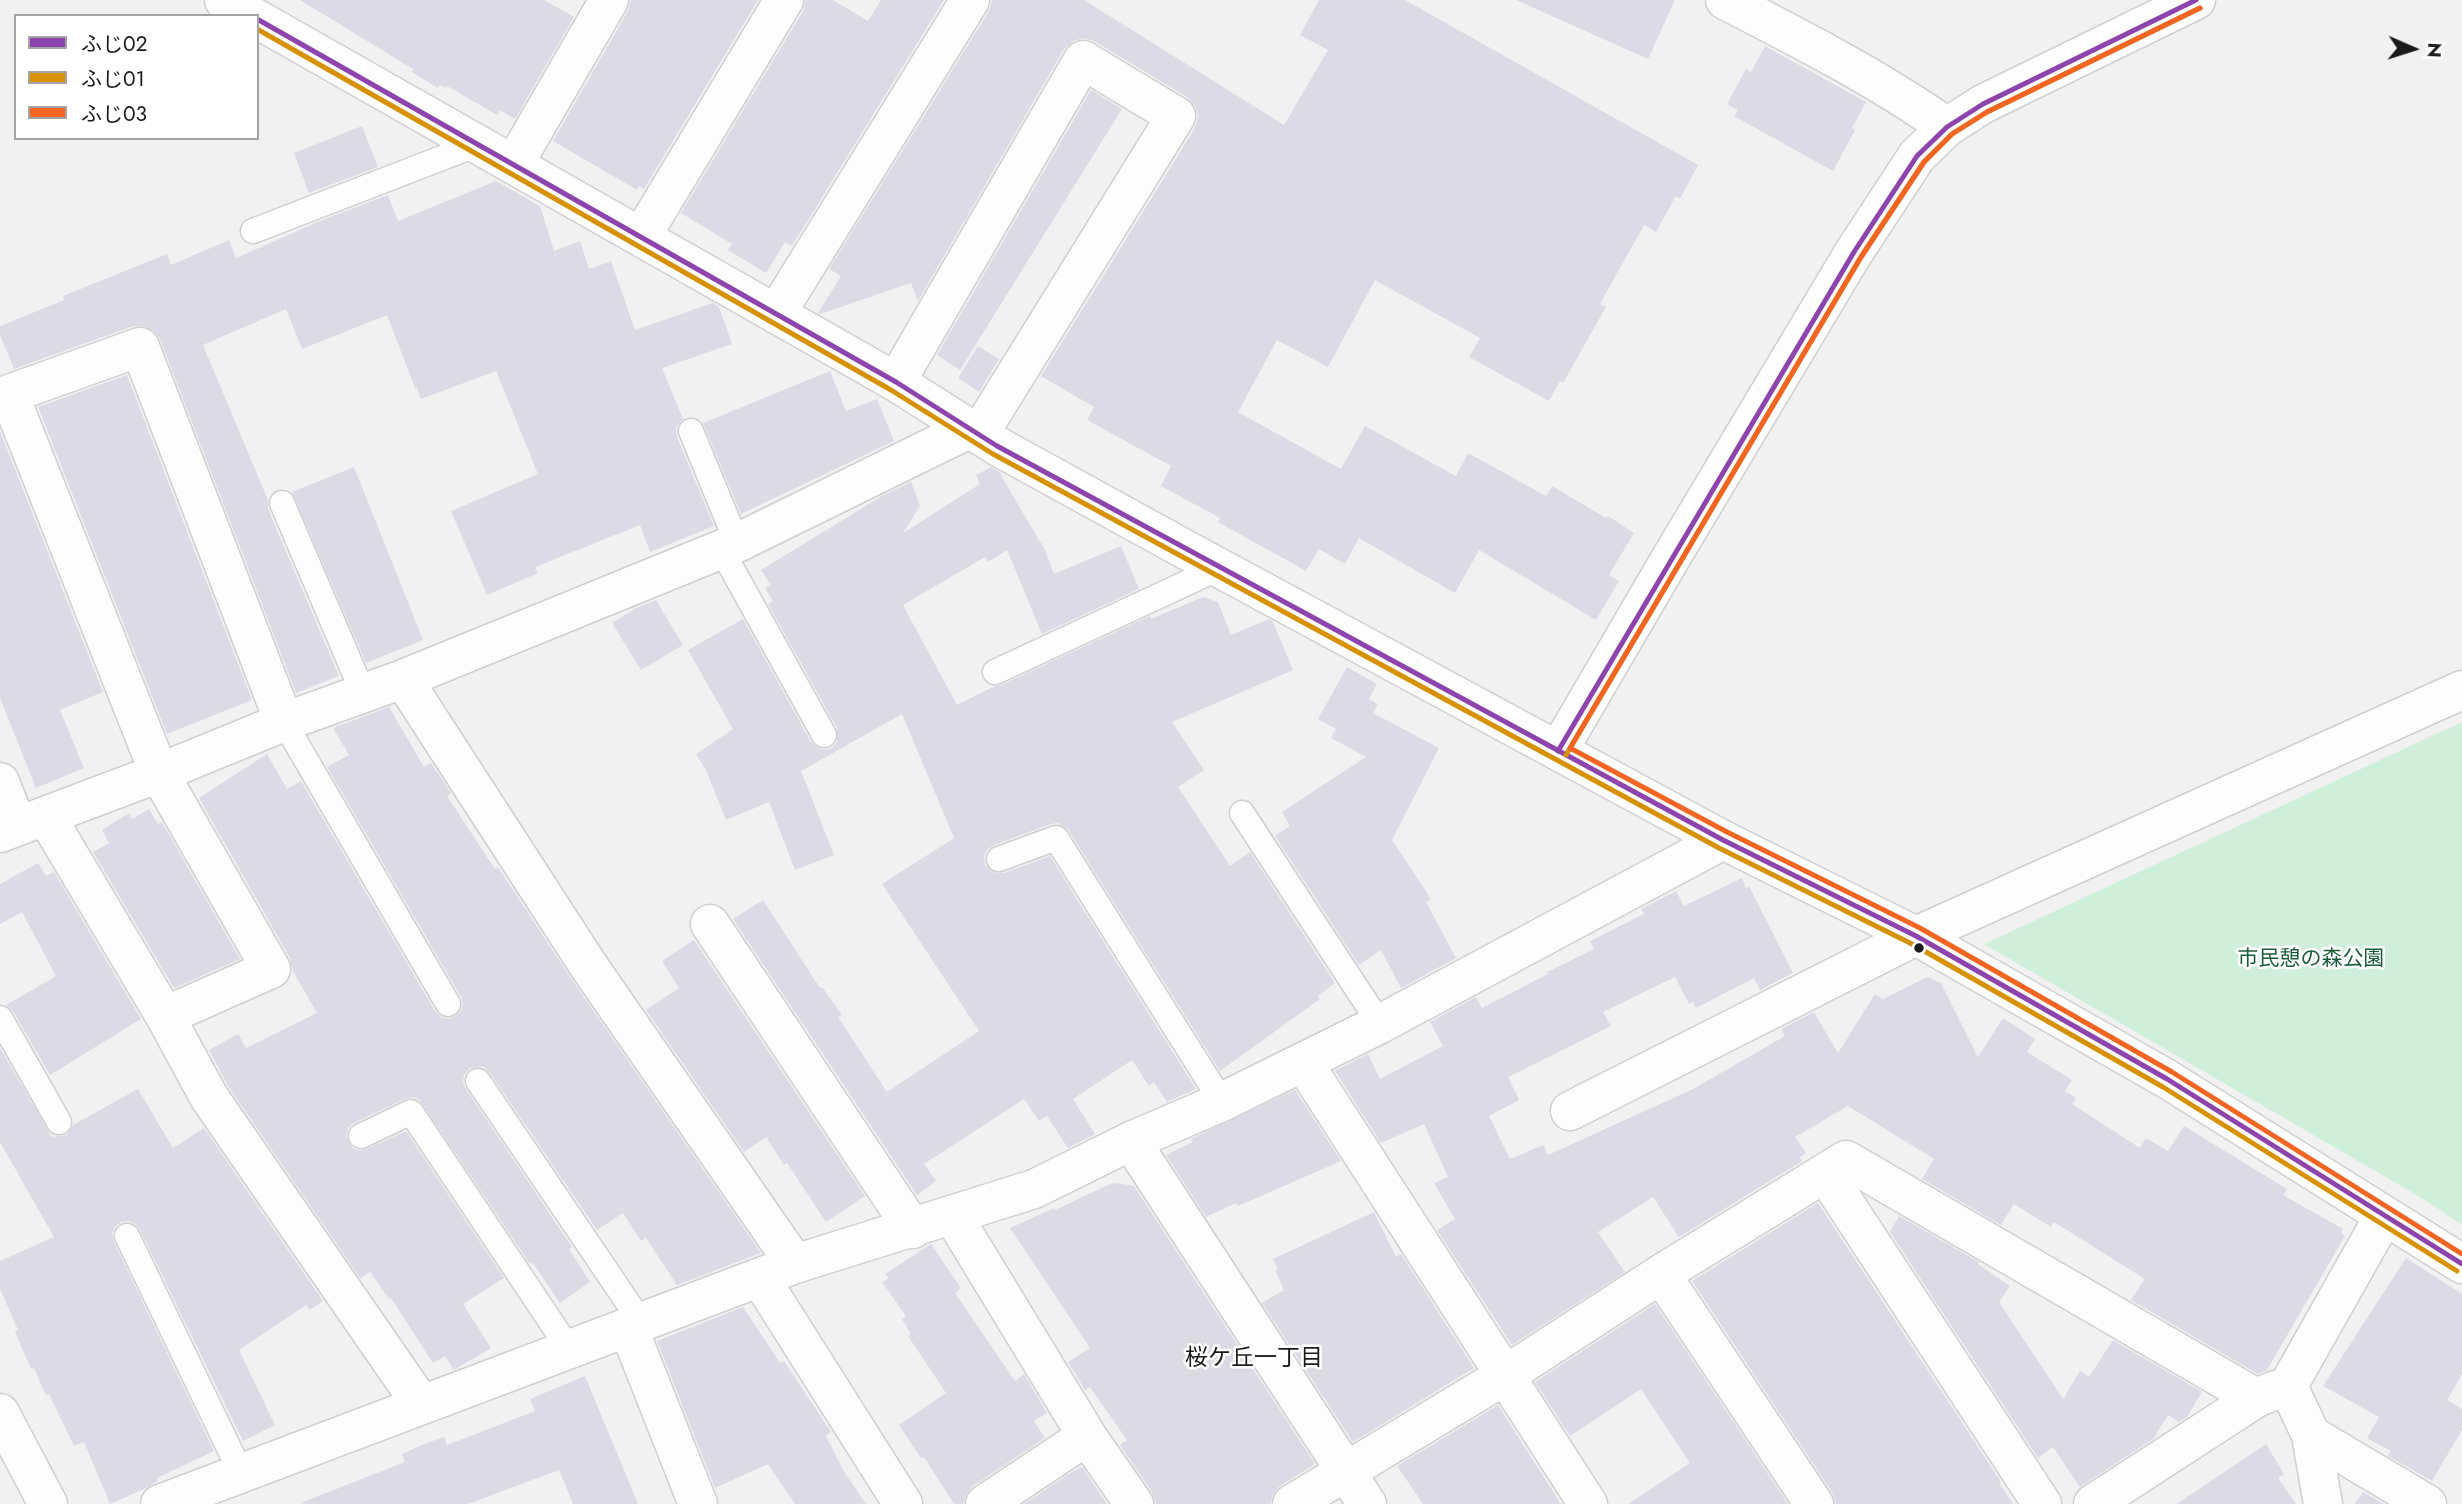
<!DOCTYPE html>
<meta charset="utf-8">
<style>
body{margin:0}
#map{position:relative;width:2462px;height:1504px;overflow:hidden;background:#f1f1f2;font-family:Jost,"Noto Sans JP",sans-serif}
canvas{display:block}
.legend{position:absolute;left:14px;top:14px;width:245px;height:126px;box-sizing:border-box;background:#fff;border:2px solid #a4a4a4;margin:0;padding:9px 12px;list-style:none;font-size:21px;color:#1b1b1c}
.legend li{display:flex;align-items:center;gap:14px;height:35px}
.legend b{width:35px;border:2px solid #a4a4a4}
.north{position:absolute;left:2378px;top:14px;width:70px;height:70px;-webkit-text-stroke:5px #fff;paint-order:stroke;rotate:93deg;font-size:19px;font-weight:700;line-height:28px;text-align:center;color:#1b1b1c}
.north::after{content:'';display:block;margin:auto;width:24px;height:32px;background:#1b1b1c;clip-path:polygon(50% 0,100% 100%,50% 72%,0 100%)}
</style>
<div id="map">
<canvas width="2462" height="1504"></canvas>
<ul class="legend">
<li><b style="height:9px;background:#8e44ad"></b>ふじ02</li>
<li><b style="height:9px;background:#d69104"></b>ふじ01</li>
<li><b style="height:9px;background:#f26522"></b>ふじ03</li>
</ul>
<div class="north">N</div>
</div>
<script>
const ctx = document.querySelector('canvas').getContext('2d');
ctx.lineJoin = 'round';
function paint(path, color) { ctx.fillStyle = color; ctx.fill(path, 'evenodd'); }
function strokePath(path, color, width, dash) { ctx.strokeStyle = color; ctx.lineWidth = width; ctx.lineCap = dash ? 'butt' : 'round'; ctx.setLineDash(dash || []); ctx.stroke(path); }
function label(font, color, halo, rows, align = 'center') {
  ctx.font = font + ' Jost,"Noto Sans JP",sans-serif'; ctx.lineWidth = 5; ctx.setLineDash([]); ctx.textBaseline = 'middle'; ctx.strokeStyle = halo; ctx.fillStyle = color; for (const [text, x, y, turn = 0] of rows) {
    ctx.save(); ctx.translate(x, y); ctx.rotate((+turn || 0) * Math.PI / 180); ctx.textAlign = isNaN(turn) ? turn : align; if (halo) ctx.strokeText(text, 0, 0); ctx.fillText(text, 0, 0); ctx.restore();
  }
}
const green = new Path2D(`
 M2462,722V1225L2422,1198L1984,944Z`);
const building = new Path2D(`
 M300,0H544L574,17L515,119L500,110L497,115L447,86L445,88L440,85L438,88L412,72L413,69Z
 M631,0H758L644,189L639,186L637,190L553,141L628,11Z
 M806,0H833L868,21L881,0H944L792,246L785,242L766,273L728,250L732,244L681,213L803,11Z
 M992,0H1084L1284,125L1328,50L1300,35L1319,0H1405L1698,165L1680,199L1676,196L1656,232L1644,225L1600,304L1606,307L1563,383L1560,381L1549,401L1469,357L1480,338L1375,280L1328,367L1277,340L1238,412L1341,469L1365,426L1456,476L1468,453L1546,496L1552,486L1606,518L1608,516L1634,533L1609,575L1619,581L1596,620L1479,550L1455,593L1359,538L1345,564L1319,549L1306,571L1218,522L1220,518L1161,486L1171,466L1087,420L1094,407L1041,376L1195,128L1198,117L1195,106L1187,97L1094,41L1084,38L1073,41L1064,49L918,301L911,283L820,314L818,313L841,276L829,269L989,11Z
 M1516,0H1675L1648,59Z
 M1765,46L1866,102L1852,128L1855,130L1833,171L1734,116L1738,110L1727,104L1746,69L1751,72Z
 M1091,90L1122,109L960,370L937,355Z
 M362,126L378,167L309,193L294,153Z
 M496,181L540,206L554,251L580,241L589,269L611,261L635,330L713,303L719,307L732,344L662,368L683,419L676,428L677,437L714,526L650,552L640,525L535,567L538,573L487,595L451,511L538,474L496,371L421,399L417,388H415L387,315L302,349L286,309L203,345L268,500V509L339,676L296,693L160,339L154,331L144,326H133L14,369L0,335V326L64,300L63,296L167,254L171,265L229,240L236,258L320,221L388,195L398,221Z
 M978,346L999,359L979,392L958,378Z
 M830,371L846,411L877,399L894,441L741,514L703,423Z
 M127,375L252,700L167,734L38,407Z
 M0,431L103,692L60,710L84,768L36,788L0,698Z
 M354,467L423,640L366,663L292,492Z
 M991,467L999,472L1045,550L1054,574L1121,546L1139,589L1042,634L1007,550L988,562L985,557L903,605L957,705L993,687L1001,685L1150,616L1151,619L1203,597L1218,602L1231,635L1269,619L1273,622L1293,670L1172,722L1204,770L1178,787L1230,866L1250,852L1335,983L1318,996L1320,999L1220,1071L1068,830L1058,823L1051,824L994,845L987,850L984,857L985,865L996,873H1004L1050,856L1196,1089L1167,1102L1154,1082L1149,1086L1132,1060L1073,1099L1095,1134L1068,1148L1047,1116L1039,1121L1024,1099L924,1164L936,1181L917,1195L733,919L763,900L820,988L822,987L842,1015L838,1017L887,1092L979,1031L882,884L954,838L902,714L801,771L834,855L795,870L769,802L726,820L706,770L696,754L733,729L688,650L743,619L811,742L816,747L823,750L832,748L837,742V728L768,604L773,601L765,588L771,585L761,570L882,496L911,482L920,506L903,533L980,484L976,475Z
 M656,600L683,645L641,670L612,623L636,608Z
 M1347,667L1377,684L1369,699L1378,704L1373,713L1439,748L1392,840L1431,899L1426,902L1456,958L1401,988L1381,950L1359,965L1275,836L1290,826L1282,812L1366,757L1331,738L1336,729L1318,719Z
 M389,707L424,767L431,763L451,793L447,796L495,869L498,867L570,977L761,1253L677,1285L646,1238L641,1241L623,1213L597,1230L490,1073L484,1067L470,1068L464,1075L463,1083L466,1089L572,1247L569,1249L590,1282L560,1303L538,1270L532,1262L530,1264L419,1099L412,1097L405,1099L354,1123L348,1128L346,1136L352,1148L359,1151L367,1149L406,1131L504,1278L463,1304L491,1348L454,1370L445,1356L433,1363L391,1298L389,1299L370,1272L360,1278L228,1086L209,1050L238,1034L246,1048L317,1013L293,971L290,958L199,798L267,754L287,789L301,781L435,1011L441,1017L449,1019L456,1016L461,1011L463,1003L461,997L327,767L349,755L333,728Z
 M149,809L158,824L162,822L240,959L174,988L93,852L109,843L102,830L129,813L132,819Z
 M38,863L46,876L54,872L141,1019L50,1075L13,1011L6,1005L56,976L22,912L0,924V884Z
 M1742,878L1746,888L1749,886L1793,973L1760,990L1754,978L1696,1008L1693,1002L1689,1004L1675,977L1603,1012L1611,1026L1508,1077L1519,1100L1489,1116L1510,1159L1543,1145L1548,1155L1693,1089L1785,1036L1781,1029L1814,1012L1838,1053L1875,994L1883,999L1927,977L1941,983L1978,1057L2003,1018L2035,1039L2027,1052L2072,1080L2065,1091L2076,1098L2072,1104L2140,1148L2146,1138L2168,1151L2184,1126L2287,1189L2283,1195L2343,1229L2341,1233L2345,1236L2267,1370L2258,1374L2131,1300L2145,1279L2054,1222L2051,1227L2014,1204L2001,1225L1922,1179L1934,1159L1848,1106L1795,1137L1806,1153L1800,1157L1802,1161L1679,1237L1653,1197L1598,1232L1625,1272L1512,1345L1437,1230L1455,1219L1434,1183L1448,1177L1424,1124L1381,1143L1335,1071L1368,1054L1380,1079L1443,1046L1430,1022L1476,997L1482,1008L1548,974L1547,972L1594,949L1590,941L1644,914L1641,909L1676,891L1684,906Z
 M694,940L865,1196L826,1222L787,1163L784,1165L766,1137L744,1152L646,1010L679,988L662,961Z
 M0,1048L52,1137L66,1135L73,1125L138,1089L173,1148L204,1128L323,1301L310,1310L306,1305L239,1350L275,1425L243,1441L140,1230L136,1224L129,1221L121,1222L115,1227L112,1234L114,1242L214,1451L157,1478L158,1481L144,1489L110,1504L84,1442L74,1446L49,1394L46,1396L34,1368L31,1369L15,1332L18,1330L0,1289V1261L54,1237L0,1142Z
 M1295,1090L1341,1161L1238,1206L1236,1203L1206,1217L1166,1155L1193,1142L1191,1139Z
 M1117,1183L1134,1186L1315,1464L1280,1486L1273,1494L1270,1504H1156L1152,1492L1120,1445L1127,1440L1090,1387L1085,1390L1068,1362L1090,1348L1010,1228L1054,1208L1055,1210L1110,1184Z
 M1818,1203L2001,1482L1999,1483L2013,1504H1836L1832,1492L1692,1281Z
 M1374,1212L1396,1257L1401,1254L1474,1368L1353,1442L1262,1303L1284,1290L1275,1270L1278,1269L1273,1259Z
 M1899,1216L1979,1262L1978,1264L2010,1286L1999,1302L2063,1399L2080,1371L2089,1377L2113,1340L2202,1392L2187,1417L2179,1422L2168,1415L2153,1439L2080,1487L2053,1447L2038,1458L1890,1232Z
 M931,1244L961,1288L955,1293L1015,1381L1024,1374L1047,1413L1034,1421L1045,1438L973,1486L966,1494L963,1504H954L924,1457L921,1458L899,1425L946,1393L908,1336L911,1334L902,1319L906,1316L882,1282L889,1278L885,1274Z
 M2406,1258L2462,1294V1374L2447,1400L2462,1409V1430L2432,1481L2388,1456L2391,1451L2367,1438L2379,1417L2323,1386Z
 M1655,1304L1788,1504H1628L1690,1463L1641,1389L1570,1436L1535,1382Z
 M743,1307L780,1363L784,1361L831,1432L826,1436L843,1470L866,1504H795L768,1464L715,1488L657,1341Z
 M585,1376L638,1504H573L559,1470L468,1504H303V1502L405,1462L402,1454L424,1444L444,1437L447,1445L535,1411L530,1399Z
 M1498,1405L1561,1504H1423L1397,1466Z
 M2266,1444L2284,1474L2278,1478L2296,1504H2177Z
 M1082,1467L1107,1504H1024L1069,1474Z
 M2363,1492L2384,1504H2355Z`);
const service = new Path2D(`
 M253,231L478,144
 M691,431L737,543
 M282,503L363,693
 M721,549L824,735
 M995,672L1219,568
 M284,722L448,1004
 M1242,813L1380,1024
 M999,859L1056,838L1222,1102
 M0,1018L59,1122
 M478,1081L641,1322
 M361,1136L411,1112L569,1349
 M127,1236L241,1473`);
const minor = new Path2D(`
 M1725,0C1801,39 1877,78 1947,127
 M514,164L609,0
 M641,237L784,0
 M776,314L970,0
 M896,382L1083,60L1176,116L979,434
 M403,679L588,965L795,1264
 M0,782L17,826
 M46,816L165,1016L209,1097L421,1404
 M0,833L159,773L284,722L403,679L737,543L971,428
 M710,924L913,1229
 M165,1016L271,969L159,773L9,394L140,347L284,722
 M1303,1062L1588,1504
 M1570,1111L1916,936L2462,690
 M1131,1141L1367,1504
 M1825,1173L2042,1504
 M953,1216L1087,1436L1134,1504
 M1661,1274L1814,1504
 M760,1278L903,1504
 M628,1327L698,1504
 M0,1413L48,1504
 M2311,1435L2427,1504
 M160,1504L795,1264L1034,1189L1131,1141L1222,1102L1380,1024L1723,840
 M985,1504L1087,1436
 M1292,1504L1504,1376L1661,1274L1846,1160L2256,1398
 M2093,1504L2256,1398L2276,1390
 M2323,1504L2311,1435L2288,1386L2384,1216`);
const tertiary = new Path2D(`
 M224,0L252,16
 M257,19L896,382L997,446L1188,551L1723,840L1916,936L2167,1079L2462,1264
 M1558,751L1672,556L1854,252L1917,156L1947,127L1983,104L2196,0`);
const bus1 = new Path2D(`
 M257,19L896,382L997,446L1723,840L1916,936L2167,1079L2462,1264
 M1558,751L1854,252L1917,156L1947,127L1983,104L2196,0`);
const bus2 = new Path2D(`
 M257,29L891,390L993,454L1719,848L1912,944L2163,1087L2457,1271
 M1566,755L1861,257L1924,162L1952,134L1987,112L2200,8`);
const bus3 = new Path2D(`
 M2200,8L1987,112L1952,134L1924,162L1861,257L1570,748L1727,832L1920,928L2172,1072L2462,1254`);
const markers = [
 [1919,948,6,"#1b1b1c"]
];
const parkNames = [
 ["市民憩の森公園",2311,960]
];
const neighbourhoodNames = [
 ["桜ケ丘一丁目",1254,1359]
];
paint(green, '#d0efdb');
paint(building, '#dcdbe5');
strokePath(service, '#cfcfd0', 27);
strokePath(minor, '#cfcfd0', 41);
strokePath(tertiary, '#cfcfd0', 41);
strokePath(service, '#fdfdfd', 24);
strokePath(minor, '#fdfdfd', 38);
strokePath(tertiary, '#fdfdfd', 38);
strokePath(bus1, '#8e44ad', 5);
strokePath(bus2, '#d69104', 5);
strokePath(bus3, '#f26522', 5);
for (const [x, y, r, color] of markers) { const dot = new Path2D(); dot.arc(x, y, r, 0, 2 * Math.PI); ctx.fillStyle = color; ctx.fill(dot); strokePath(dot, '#fff', 2.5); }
label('21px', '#1a5d39', '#fff', parkNames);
label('23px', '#1b1b1c', '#fff', neighbourhoodNames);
</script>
